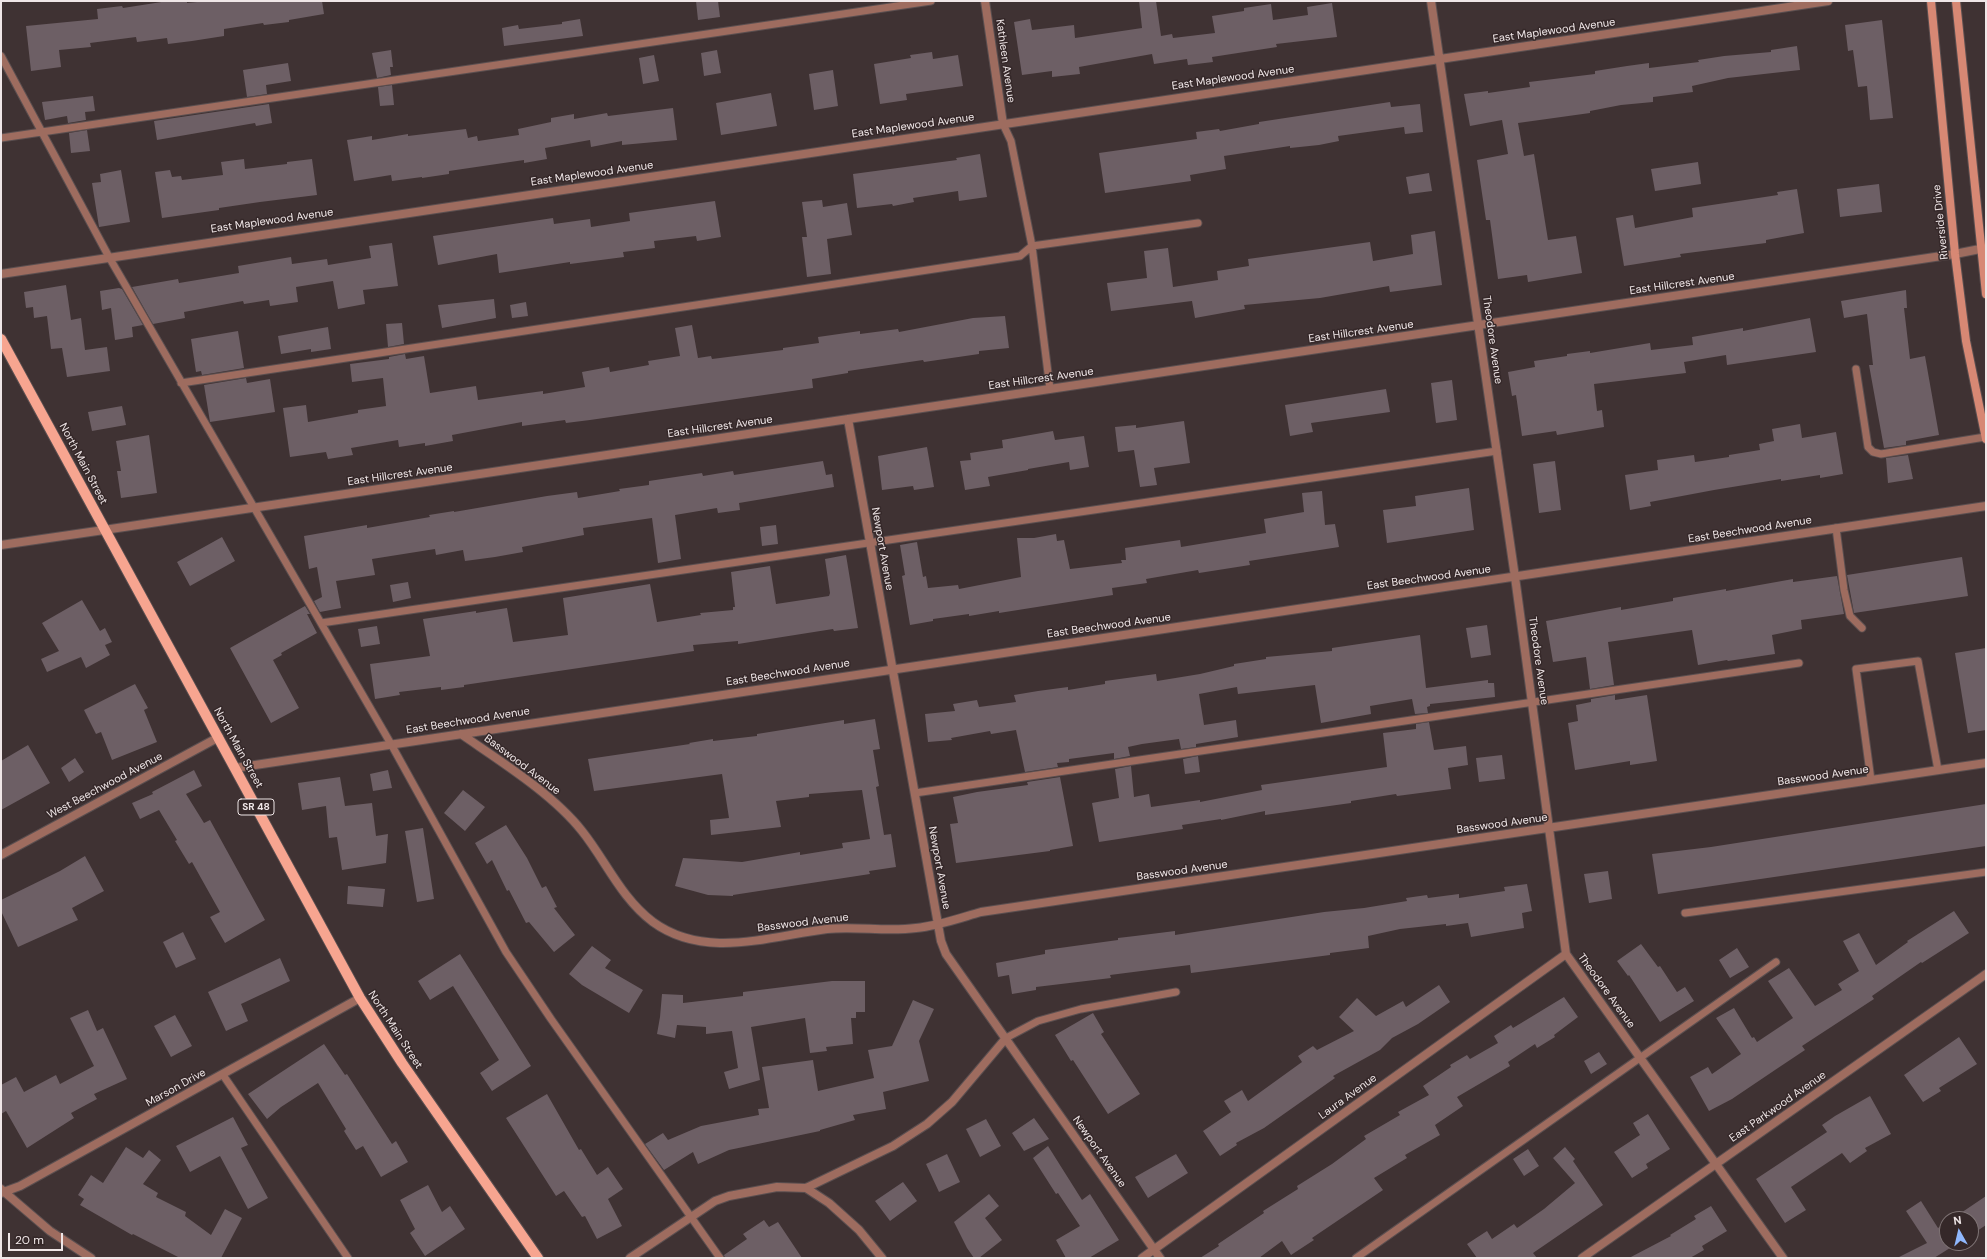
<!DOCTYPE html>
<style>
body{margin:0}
#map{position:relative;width:1987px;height:1259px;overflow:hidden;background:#3f3233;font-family:"DM Sans",sans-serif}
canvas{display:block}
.frame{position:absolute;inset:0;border:2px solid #efe6e7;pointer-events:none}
.north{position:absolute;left:1939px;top:1211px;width:40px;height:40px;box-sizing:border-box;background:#352829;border:1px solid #7f7475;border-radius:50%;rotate:352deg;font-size:11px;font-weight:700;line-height:16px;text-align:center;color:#efe6e7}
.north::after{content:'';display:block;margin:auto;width:14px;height:18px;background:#90b8fd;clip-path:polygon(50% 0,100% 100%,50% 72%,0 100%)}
.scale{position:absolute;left:8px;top:1233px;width:55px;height:18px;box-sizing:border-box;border:2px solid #efe6e7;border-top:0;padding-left:5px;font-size:12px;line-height:14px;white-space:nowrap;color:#efe6e7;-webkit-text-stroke:3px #352829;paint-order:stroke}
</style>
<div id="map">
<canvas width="1987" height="1259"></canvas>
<div class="frame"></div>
<div class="north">N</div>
<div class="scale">20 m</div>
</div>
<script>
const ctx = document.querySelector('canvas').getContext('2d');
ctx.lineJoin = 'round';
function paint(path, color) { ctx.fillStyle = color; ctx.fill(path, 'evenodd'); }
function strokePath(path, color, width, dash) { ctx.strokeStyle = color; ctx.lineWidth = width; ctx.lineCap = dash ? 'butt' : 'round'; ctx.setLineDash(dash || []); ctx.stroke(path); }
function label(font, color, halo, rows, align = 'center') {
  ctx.font = font + ' "DM Sans",sans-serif'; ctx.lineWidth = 3; ctx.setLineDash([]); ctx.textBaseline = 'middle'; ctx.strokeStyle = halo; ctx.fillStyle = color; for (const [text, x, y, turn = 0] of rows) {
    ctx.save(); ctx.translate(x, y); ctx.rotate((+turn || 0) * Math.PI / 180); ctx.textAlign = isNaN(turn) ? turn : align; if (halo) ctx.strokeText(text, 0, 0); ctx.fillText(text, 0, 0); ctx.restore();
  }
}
const building = new Path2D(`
 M168,1H187V3L207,1H322L324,14L289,20V22L264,25L263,23L224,29V36L192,41L168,44L167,38L137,42L136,37L90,43L91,47L59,50L61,67L31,71L26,26L98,19L97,9L122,6L123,8Z
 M696,1H718L720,17L698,20Z
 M1139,1H1156L1161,36L1172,34L1173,38L1215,33L1212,16L1244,11V8L1271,4L1273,20L1308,15L1307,7L1332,3L1337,37L1276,44L1277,47L1212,57L1213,62L1188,65L1187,59L1154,64L1152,54L1079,67L1080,74L1052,77V71L1022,75L1014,22L1030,19L1032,30L1074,25L1075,38L1142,28Z
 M580,19L583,36L504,46L502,28L518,25L519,29L562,24V22Z
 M1882,20L1893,118L1870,120L1867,86L1858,87L1853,50L1848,51L1845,25Z
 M1797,46L1800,70L1728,78L1692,86L1693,92L1653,97V102L1621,105L1590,111V113L1518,123L1524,156L1534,154L1548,240L1576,236L1582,273L1528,282L1527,275L1498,279L1490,220H1486L1477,160L1508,154L1502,120L1470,126L1464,94L1488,91V93L1530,87L1529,82L1595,74V71L1627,66L1649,63V68L1699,62L1698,60L1724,56L1771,52V50Z
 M391,50L393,67H390L391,75L377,78L372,53Z
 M717,50L721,73L704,76L701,53Z
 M932,52L933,59L958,55L963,86L906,94L907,100L880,104L874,64L911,58L910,55Z
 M654,55L659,81L643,84L639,58Z
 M288,63L291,81L266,85L267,94L247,97L243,70Z
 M833,70L838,106L814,110L809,74Z
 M392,85L394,105L380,106L378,87Z
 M771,93L777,126L721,135L716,103Z
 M93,96L95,111L85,112L86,120L68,123L67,116L45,120L42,102Z
 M1390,102L1391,107L1420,104L1423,132L1405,134L1404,127L1338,136L1339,141L1319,145L1290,148V146L1224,156L1226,169L1190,175L1191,181L1105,193L1099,153L1197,139L1196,132L1219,129L1220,131L1259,124V122Z
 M269,104L272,123L256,126L255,123L157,140L154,121Z
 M673,108L677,140L622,145V141L591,147L590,140L545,148L547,159L524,163V160L449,171V174L422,178V177L392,181L391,175L354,181L347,140L372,136V140L408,134V136L466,129L468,138L477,136L478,141L519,135L518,129L551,122V118L574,114V119L607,113L608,116Z
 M87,130L90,151L71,153L69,133Z
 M980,154L987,197L959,201L958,191L913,198L914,202L893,206L892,204L857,208L853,174L957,160L956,158Z
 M244,159L245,169L287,164V162L312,159L317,195L260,202L219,208V210L162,218L155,172L170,170L172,177L181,176L182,180L223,175L221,162Z
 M1698,162L1701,184L1655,191L1651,169Z
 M121,170L130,222L99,227L92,183L101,182L100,174Z
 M1429,173L1432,191L1409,194L1406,177Z
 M1879,184L1882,212L1840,217L1837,189Z
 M1797,189L1804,233L1766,240V243L1680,254L1681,257L1624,266L1616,218L1633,215L1635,228L1693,217L1692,208L1778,195L1777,192Z
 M822,200L823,207L847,203L852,235L827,239L831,274L807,277L802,237H807L802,202Z
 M715,201L721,237L697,241L696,236L654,241L655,248L623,252L624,257L570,264V262L499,273L497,254L438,265L433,236L553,218L554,224L590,219L591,227L630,221L629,213Z
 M1435,231L1442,285L1390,292L1389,286L1320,298L1244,305L1245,309L1195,318L1192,301L1111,311L1107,283L1147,278L1144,251L1168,248L1173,287L1218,280L1217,271L1249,266L1248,259L1370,242L1373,261L1413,254L1411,235Z
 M392,243L398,286L363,290L365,304L338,309L333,281L296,287L298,302L270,306L269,300L244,304L243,301L184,312L185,318L153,324L132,287L178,279L179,283L239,273L238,266L291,257L292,264L327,259L328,265L371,258L369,246Z
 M66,285L71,320L81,318L85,350L107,347L110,371L67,377L62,348L51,349L47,316L34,318L33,307L26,308L24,292Z
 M119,288L122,289L143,325L132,327L133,337L115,340L111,308L102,310L100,291Z
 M1906,290L1907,308H1904L1910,359L1925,356L1939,435L1906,441V445L1884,448L1869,365H1873L1867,314L1844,318L1841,301Z
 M494,299L496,318L442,328L438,305Z
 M526,302L528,316L512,318L510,305Z
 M1005,316L1009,348L979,351V354L924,362L923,360L848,371V373L812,379L813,388L590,420L566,423L565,420L522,426V422L452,435L453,441L425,446V443L399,447L398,440L351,448L353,455L328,459L326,452L290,457L283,408L306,405L308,422L358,413V410L386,406L383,378L352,382L350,364L389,359V357L405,354L406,359L424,356L430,393L476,386L478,400L543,391V394L585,387L582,372L609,367L610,372L649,365L648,361L680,356L675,328L692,325L698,358L711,356L712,359L783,350V348L819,343L818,337L860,331V334L898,329L899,332L973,318Z
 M1810,318L1816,352L1727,365L1726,355L1684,362L1686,373L1594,384L1597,411L1602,410L1604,427L1557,435L1556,431L1522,436L1516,395L1512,396L1508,372L1535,367L1534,361L1567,356V354L1590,351V353L1650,343L1651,350L1693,345L1692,337L1743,328V331Z
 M402,323L404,344L388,347L386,324Z
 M328,327L331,349L311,352V349L281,354L278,336Z
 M238,331L244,368L202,375L201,371L196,372L191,339Z
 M246,378L247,383L270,379L275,412L210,422L204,385Z
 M1452,380L1457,420L1436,423L1431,383Z
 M1386,389L1390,412L1311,423L1313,432L1290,436L1285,405Z
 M122,406L126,425L92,431L88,412Z
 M1184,421L1190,463L1154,468L1157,485L1140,487L1134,450L1118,452L1115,427L1136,425V428Z
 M1800,424L1802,438L1836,432L1843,474L1820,478V475L1781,481V479L1714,490L1650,502L1651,506L1630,510L1625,475L1658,470L1657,460L1694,455L1695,462L1729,457V455L1760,450L1759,444L1774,441L1772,429Z
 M1053,431L1055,440L1084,436L1089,467L1070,470L1069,462L1028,469V470L988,477L990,486L965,490L960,461L971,460L970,453L1003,448L1002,440Z
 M149,435L157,493L121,498L117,471H121L116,441Z
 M927,447L934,487L914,490L913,486L882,490L878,456Z
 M1908,455L1913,479L1888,483L1886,458Z
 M823,461L826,475L832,474L834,487L739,503L740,510L718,513L717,508L675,515L681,559L658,563L652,518L583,528L584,535L522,547L523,552L495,557L465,561L463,550L436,555L435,549L372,559L375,575L336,581L341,608L320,612L314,601L322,597L317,567L309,569L304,536L367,525V528L430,517L429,515L454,511V512L547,496L577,492L578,498L620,491L619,489L649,485V481L702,473L703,476L733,471L734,475Z
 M1555,461L1561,510L1539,513L1533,464Z
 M1469,488L1474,530L1387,543L1383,510L1416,506L1415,496Z
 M1322,491L1325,525L1335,524L1339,547L1249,561L1250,565L1199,573L1198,570L1146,579L1147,583L1112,588L1113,595L999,613V611L969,616V614L933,619V621L910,625L902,576L905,575L900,545L917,542L923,577L926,576L928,588L958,585L959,589L1021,577L1017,538H1034L1056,534L1057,541L1064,540L1070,569L1122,563L1121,560H1126L1125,548L1180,540L1181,547L1266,533L1264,519L1304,512L1302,493Z
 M776,525L778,544L762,546L760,527Z
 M222,537L235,561L190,586L177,562Z
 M846,555L858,628L834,631L833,629L738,644V641L693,645L694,651L464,685V687L441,690V687L399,692L400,695L375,699L370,664L430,656L423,619L476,611V613L507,608L513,642L568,635L563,598L650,584L657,622L701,615L700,613L733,610V607H735L731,572L770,566L776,604L829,596L830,593L825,559Z
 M1962,557L1968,596L1854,613L1847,575Z
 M1837,576L1844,614L1801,620L1802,629L1772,635L1775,654L1728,661L1727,660L1698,665L1692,630L1608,642L1614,685L1590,689L1586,657L1553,662L1546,621L1621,607V610L1673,601V598L1726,589V591L1793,579V582Z
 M408,582L411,598L393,602L390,585Z
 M82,600L100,631L105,628L112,642L105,645L110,655L86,668L81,657L47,672L41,659L59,651L42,623Z
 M305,606L310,614H307L317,633L281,653L282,655L273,660L299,708L271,723L230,648Z
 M1487,625L1491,655L1471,658L1466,628Z
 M377,626L380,644L361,647L358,629Z
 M1420,635L1426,688L1488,680V683H1494L1495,697L1430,704V706L1427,707L1428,713L1415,714L1412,699L1370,706L1371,714L1321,723L1315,685L1238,694L1237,687L1199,694L1204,725L1236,720L1238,737L1196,744V747L1181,749L1179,739L1142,744L1128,747L1130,756L1114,759V753L1069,759V762L1057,763L1058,767L1025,772L1016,730L991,734L990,731L951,738L952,740L928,742L925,714L955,711L953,704L977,700L979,707L1016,702L1014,695L1038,691L1068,687V690L1105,684V681L1156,674L1157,681L1200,674L1234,666V664L1266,659V657L1332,651V648Z
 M1986,648V730L1968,733L1955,653Z
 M135,684L148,708L144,710L157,742L112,760L101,732L96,734L84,710Z
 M1615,695V700L1647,695L1657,761L1630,765V761L1575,770L1568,723L1578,721L1576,705L1591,702V699Z
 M875,719L880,749L873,750L879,786L876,787L884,835L891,834L896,867L869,871L870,874L733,895V896L708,895L675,886L683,858L742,862L800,852V855L843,848L842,843L870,839L862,790L809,794V797L776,801L781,827L711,835L710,820L729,818L722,774L594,791L588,759L690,744L689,743L713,739V741L757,736V734L844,720V724Z
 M1429,722L1434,750L1466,746L1468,765L1448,768L1451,789L1397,796L1396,794L1351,801V803L1265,815V811L1221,820V819L1182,825L1183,829L1099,842L1092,803L1119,798L1115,769L1131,766L1134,797L1149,794L1151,807L1200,800V802L1262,790L1261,785L1387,767L1383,733L1416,729V724Z
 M28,745L50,783L1,810V761Z
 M1502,755L1505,779L1479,782L1476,758Z
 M1198,756L1200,772L1185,774L1183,759Z
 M75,758L84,772L69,782L61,768Z
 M194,770L202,786L186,794L204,823L210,820L265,920L225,943L210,917L220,912L192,862L189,864L175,841L177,840L159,810L140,819L132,803L153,794L152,792Z
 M388,770L392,788L373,791L370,774Z
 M340,777L345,806L372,803L376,836L388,834L386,863L342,870L337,837L329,838L326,806L302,810L298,783Z
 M1060,777L1073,846L1050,850V851L956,863L950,824L958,823L953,797L977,792L1028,785L1027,782Z
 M463,790L485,807L465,831L444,813Z
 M1986,804V846L1658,894L1652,854L1711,847Z
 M506,825L527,858L542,888L546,886L557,907L554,908L575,935L554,952L529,922L526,923L509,890L507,891L492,860L487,864L475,843Z
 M423,828L434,899L417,902L405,831Z
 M85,856L104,891L72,908L78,920L18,947L1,911V900L60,871Z
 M1608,871L1612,899L1589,903L1584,874Z
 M1527,884L1532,911L1522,913L1524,928L1471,937L1468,923L1446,926V924L1400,929L1368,936L1369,948L1330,953V955L1191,973L1190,965L1157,969L1110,975L1111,978L1036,987V990L1012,994L1009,975L998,977L996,963L1045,954V950L1118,940V938L1135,936L1175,931V935L1324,912L1364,908L1407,901L1406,898L1427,895L1428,898L1459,894V898L1505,891L1504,887Z
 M348,886L385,889L383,907L347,904Z
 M1954,911L1969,933L1922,963L1921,962L1872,996L1874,999L1802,1046L1805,1050L1775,1070L1732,1099L1709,1111L1690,1077L1708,1067L1712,1074L1741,1054L1716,1018L1734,1008L1752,1038L1754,1037L1757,1042L1793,1018L1768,981L1789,968L1815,1006L1842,990L1838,984L1859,971L1843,941L1859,933L1876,965L1908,942L1907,941Z
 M183,932L196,959L176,968L163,942Z
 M1641,944L1658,967L1660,966L1677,992L1685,987L1694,1001L1660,1022L1629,975L1628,976L1617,961Z
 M592,946L611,960L605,968L643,990L629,1013L582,985L569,974Z
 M1737,948L1749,967L1730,978L1719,960Z
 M460,954L531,1066L492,1091L480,1073L499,1060L453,986L430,1000L418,981Z
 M280,958L290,981L241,1004L248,1021L226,1031L208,992Z
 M832,981H865V1012H856V1018H851L853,1044L826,1047L827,1051L810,1053L805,1018L751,1027L760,1080L729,1089L724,1072L738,1068L732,1031L706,1034V1027L677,1025L675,1038L657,1034L660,1017L662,994L683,995V1003L743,996V992Z
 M1439,985L1450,1002L1418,1024L1392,1038L1380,1050L1333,1076L1335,1078L1264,1128L1236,1143L1237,1145L1220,1156L1203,1131L1231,1112L1224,1101L1242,1090L1248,1101L1302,1062L1298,1056L1313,1046L1317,1050L1354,1031L1339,1017L1357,998L1376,1016L1403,1001L1406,1007Z
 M1564,997L1578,1017L1554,1035L1555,1037L1537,1048L1535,1044L1508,1062L1510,1066L1457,1097L1463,1106L1435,1125L1440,1135L1405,1155L1407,1158L1374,1178L1383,1190L1312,1238L1314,1240L1291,1255L1282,1241L1259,1258H1200L1219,1246L1218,1244L1264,1213L1263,1211L1298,1189L1297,1186L1332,1164L1366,1139L1364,1136L1400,1115L1398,1112L1429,1095L1423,1086L1451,1067L1450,1065L1467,1055L1470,1059L1498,1043L1494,1036L1511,1025L1513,1028Z
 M913,1000L934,1009L919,1041L929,1081L883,1092L886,1109L853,1115L855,1120L820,1130V1131L729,1150L698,1164L693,1152L664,1170L645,1144L663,1133L668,1140L701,1126L759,1115L758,1109L769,1108L762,1067L813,1060L818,1091L874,1078L868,1050L892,1046Z
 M88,1010L97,1031L103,1028L127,1079L94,1094L97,1099L71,1113L74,1118L27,1148L6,1111L1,1114V1085L16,1077L24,1092L56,1075L60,1084L94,1066L70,1018Z
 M1093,1013L1104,1032L1101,1034L1140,1094L1108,1114L1073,1060L1071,1061L1055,1035Z
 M175,1015L192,1046L171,1057L154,1026Z
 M1959,1037L1977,1064L1939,1088L1941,1091L1923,1102L1904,1075Z
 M324,1044L345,1075L347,1074L392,1144L396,1141L408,1162L381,1177L363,1146L356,1150L344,1131L346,1129L318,1083L281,1107L267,1119L248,1094Z
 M1599,1052L1607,1064L1591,1074L1584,1061Z
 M547,1094L579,1150L581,1149L597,1175L608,1167L623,1189L608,1199L622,1226L597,1239L585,1216L582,1217L564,1191L556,1196L506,1118Z
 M1870,1096L1891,1134L1865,1148L1867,1151L1850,1163L1842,1153L1791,1187L1806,1210L1785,1223L1756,1179L1827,1132L1822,1125L1835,1116Z
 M1648,1114L1670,1149L1646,1164L1648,1168L1632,1178L1614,1152L1640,1135L1633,1123Z
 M233,1117L248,1145L241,1148L268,1198L248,1209L220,1156L190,1172L176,1146Z
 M1034,1118L1049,1139L1024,1151L1012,1133Z
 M986,1119L1001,1146L980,1157L966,1129Z
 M1048,1146L1082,1200L1090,1194L1119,1240L1089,1258H1066L1056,1240L1080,1226L1058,1193L1056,1194L1033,1158Z
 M126,1147L143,1158L149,1150L161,1160L143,1184L158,1193L156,1197L186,1212L185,1216L211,1235L225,1209L242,1218L221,1258H180L133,1234L132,1235L80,1205L84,1199L78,1195L91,1175L103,1183Z
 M1565,1147L1575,1159L1573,1161L1603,1205L1533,1253L1537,1258H1477L1467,1244L1487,1231L1492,1239L1514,1224L1517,1228L1544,1209L1575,1183L1553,1158Z
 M1528,1149L1539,1166L1524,1176L1513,1159Z
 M947,1154L960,1182L939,1192L926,1164Z
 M1176,1154L1188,1173L1148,1198L1135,1177Z
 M903,1182L917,1201L890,1221L875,1201Z
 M428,1185L442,1212L450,1206L465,1229L425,1256L410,1233L415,1229L400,1200Z
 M989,1194L999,1206L985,1218L1002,1240L979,1258H974L967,1248L954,1222Z
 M1986,1196V1225L1971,1235V1219H1952Z
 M1921,1201L1938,1228L1947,1222V1243H1958L1934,1258H1897L1927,1243L1906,1211Z
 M1711,1206L1727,1231L1702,1246L1704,1250L1690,1258H1629L1671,1236L1670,1235L1696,1219L1694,1216Z
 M764,1220L769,1227L778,1222L802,1258H725L724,1255L747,1239L743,1234Z`);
const service = new Path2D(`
 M1,56L109,257L391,744L506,952L551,1019L720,1258
 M1,138L931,1
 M1856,369L1868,447L1873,452L1881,454L1985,437
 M181,383L1020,256L1032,246L1011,141L1003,124
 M1050,389L1032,246L1198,223
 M1836,528L1844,590L1850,616L1862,628
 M321,623L1497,451
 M1871,780L1856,669L1918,661L1938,770
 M915,793L1799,663
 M1685,913L1986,872
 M1006,1038L1038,1021L1081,1009L1176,992
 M223,1075L348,1258
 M1356,1258L1776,962`);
const minor = new Path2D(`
 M985,1L1003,124
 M1431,1L1515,577L1566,954L1783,1258
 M1,274L1828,1
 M848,419L941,941L946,954L1160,1258
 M104,530L1955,254L1980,249
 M461,734C500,761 553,794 582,831C606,861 621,898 653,922C705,960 770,936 827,929C857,926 887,932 916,928C938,926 960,918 981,912L1986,763
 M235,768L1986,506
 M1,855L219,737
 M806,1188L829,1203L859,1230L882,1258
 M1,1189L50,1231L91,1258
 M1,1193L20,1186L360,998
 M630,1258L715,1201L729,1196L777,1187L806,1188L893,1146L927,1124L952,1102L1006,1038
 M1142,1258L1566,954
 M1582,1258L1986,974`);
const tertiary = new Path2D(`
 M1,545L104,530`);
const secondary = new Path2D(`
 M1931,1L1955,254L1966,341L1986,439
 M1956,1L1986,294`);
const primary = new Path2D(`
 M1,339L360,998L402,1063L538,1258`);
const shields = [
 [256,807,36]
];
const shieldNames = [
 ["SR 48",256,807]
];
const streetNames = [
 ["East Maplewood Avenue",1554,31,-8],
 ["Kathleen Avenue",1005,61,82],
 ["East Maplewood Avenue",1233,78,-8],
 ["East Maplewood Avenue",913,126,-8],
 ["East Maplewood Avenue",592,174,-8],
 ["East Maplewood Avenue",272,221,-8],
 ["Riverside Drive",1941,222,-96],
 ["East Hillcrest Avenue",1682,284,-8],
 ["East Hillcrest Avenue",1361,332,-8],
 ["Theodore Avenue",1492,340,82],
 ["East Hillcrest Avenue",1041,379,-8],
 ["East Hillcrest Avenue",720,427,-8],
 ["North Main Street",83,464,62],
 ["East Hillcrest Avenue",400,475,-8],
 ["East Beechwood Avenue",1750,530,-9],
 ["Newport Avenue",882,549,80],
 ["East Beechwood Avenue",1429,578,-8],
 ["East Beechwood Avenue",1109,626,-8],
 ["Theodore Avenue",1538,661,82],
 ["East Beechwood Avenue",788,673,-9],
 ["East Beechwood Avenue",468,721,-9],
 ["North Main Street",238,748,61],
 ["Basswood Avenue",522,765,37],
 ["Basswood Avenue",1823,776,-8],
 ["West Beechwood Avenue",105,786,-28],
 ["Basswood Avenue",1502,824,-8],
 ["Newport Avenue",939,868,80],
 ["Basswood Avenue",1182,871,-8],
 ["Basswood Avenue",803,923,-7],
 ["Theodore Avenue",1606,991,54],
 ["North Main Street",395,1030,57],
 ["Marson Drive",176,1088,-29],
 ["Laura Avenue",1348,1097,-36],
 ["East Parkwood Avenue",1778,1107,-35],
 ["Newport Avenue",1099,1152,55]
];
paint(building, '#6d5f65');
strokePath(service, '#5b4f50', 9);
strokePath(minor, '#5b4f50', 10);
strokePath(tertiary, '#5b4f50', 10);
strokePath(secondary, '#5b4f50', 10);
strokePath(primary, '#5b4f50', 12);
strokePath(service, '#9e6c5f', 7);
strokePath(minor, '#9e6c5f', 8);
strokePath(tertiary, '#9e6c5f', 8);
strokePath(secondary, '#d78874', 8);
strokePath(primary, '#f7a590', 10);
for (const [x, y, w] of shields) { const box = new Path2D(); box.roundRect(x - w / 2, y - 8, w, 16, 3); ctx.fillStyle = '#352829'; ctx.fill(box); strokePath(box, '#efe6e7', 1); }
label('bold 10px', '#efe6e7', null, shieldNames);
label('11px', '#efe6e7', '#352829', streetNames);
</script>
